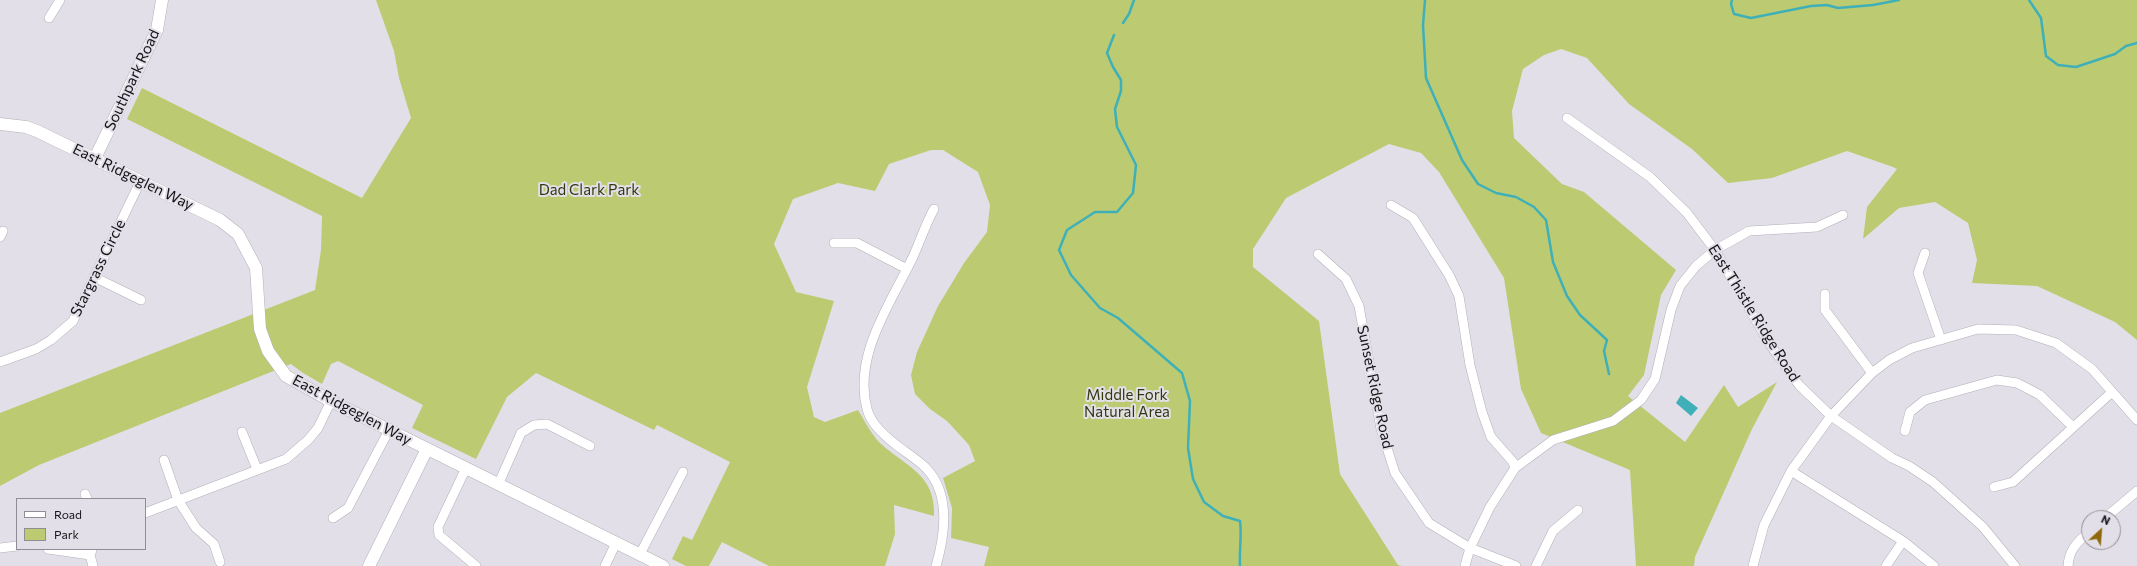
<!DOCTYPE html>
<style>
body{margin:0}
#map{position:relative;width:2137px;height:566px;overflow:hidden;background:#e3dfe8;font-family:Commissioner,sans-serif}
canvas{display:block}
.legend{position:absolute;left:16px;top:498px;width:130px;height:52px;box-sizing:border-box;background:#e3dfe8;border:1px solid #908d94;margin:0;padding:5px 7px;list-style:none;font-size:12px;color:#141315}
.legend li{display:flex;align-items:center;gap:8px;height:20px}
.legend b{width:20px;border:1px solid #908d94}
.north{position:absolute;left:2081px;top:510px;width:40px;height:40px;box-sizing:border-box;background:#e3dfe8;border:1px solid #908d94;border-radius:50%;rotate:26deg;font-size:11px;font-weight:700;line-height:16px;text-align:center;color:#141315}
.north::after{content:'';display:block;margin:auto;width:14px;height:18px;background:#8f680d;clip-path:polygon(50% 0,100% 100%,50% 72%,0 100%)}
</style>
<div id="map">
<canvas width="2137" height="566"></canvas>
<ul class="legend">
<li><b style="height:5px;background:#fff"></b>Road</li>
<li><b style="height:11px;background:#bccb72"></b>Park</li>
</ul>
<div class="north">N</div>
</div>
<script>
const ctx = document.querySelector('canvas').getContext('2d');
ctx.lineJoin = 'round';
function paint(path, color) { ctx.fillStyle = color; ctx.fill(path, 'evenodd'); }
function strokePath(path, color, width, dash) { ctx.strokeStyle = color; ctx.lineWidth = width; ctx.lineCap = dash ? 'butt' : 'round'; ctx.setLineDash(dash || []); ctx.stroke(path); }
function label(font, color, halo, rows, align = 'center') {
  ctx.font = font + ' Commissioner,sans-serif'; ctx.lineWidth = 4; ctx.setLineDash([]); ctx.textBaseline = 'middle'; ctx.strokeStyle = halo; ctx.fillStyle = color; for (const [text, x, y, turn = 0] of rows) {
    ctx.save(); ctx.translate(x, y); ctx.rotate((+turn || 0) * Math.PI / 180); ctx.textAlign = isNaN(turn) ? turn : align; if (halo) ctx.strokeText(text, 0, 0); ctx.fillText(text, 0, 0); ctx.restore();
  }
}
const green = new Path2D(`
 M376,0H2137V340L2115,322L2037,286L1972,283L1977,260L1968,223L1935,202L1899,208L1863,239L1867,207L1897,169L1893,167L1847,151L1772,178L1728,183L1692,149L1629,104L1587,58L1561,49L1544,55L1523,69L1512,111L1514,138L1562,184L1584,192L1676,270L1661,295L1644,375L1628,396L1685,442L1724,385L1738,407L1777,382L1752,429L1695,557L1694,566H1636L1630,470L1541,433L1521,389L1504,278L1439,172L1421,153L1389,144L1286,198L1253,249V267L1319,321L1340,474L1398,565L1402,566H984L989,547L951,538L952,508L943,478L975,461L969,445L947,421L930,409L915,394L911,375L917,352L938,306L964,263L987,232L990,205L978,172L943,150H931L889,164L875,191L838,183L793,199L774,244L796,292L834,301L807,387L814,417L825,422L858,410C865,421 871,434 880,443C905,466 936,474 934,516L894,505L895,534L885,566H769L722,542L709,566H686L672,559L683,536L692,540L730,462L657,425L654,430L536,373L507,397L476,459L412,428L423,405L338,361L331,364L322,384L303,373L291,364L39,465L0,486V413L315,290L321,250L322,216L127,119L142,88L362,198L411,118L399,78L394,51Z`);
const water = new Path2D(`
 M1681,395L1698,408L1691,416L1676,403Z`);
const stream = new Path2D(`
 M1425,0L1423,25L1426,78L1462,160L1478,184L1496,193L1516,197L1534,207L1546,220L1553,262L1567,296L1580,315L1607,340L1604,351L1609,374
 M1732,0L1731,4L1734,14L1751,18L1811,6L1827,5L1838,8L1873,5L1899,0
 M2029,0L2041,18L2046,56L2058,65L2076,67L2115,54L2126,46L2137,43
 M1123,23L1129,14L1134,0
 M1114,35L1107,53L1113,67L1121,80V91L1115,109L1117,127L1136,165L1133,193L1117,212H1095L1067,230L1059,250L1071,275L1100,308L1118,318L1182,373L1190,401L1188,448L1193,479L1204,502L1223,516L1240,521C1242,536 1239,551 1240,566`);
const minor = new Path2D(`
 M49,18L60,0
 M1567,118L1650,177L1687,213L1715,250L1769,343L1799,385L1831,416L1892,458L1909,466L1933,482L1983,527L2015,566
 M1391,205L1413,218L1449,275L1459,296L1470,365L1482,412L1491,437L1513,462L1515,468
 M934,209C925,225 920,242 912,259C890,304 853,356 867,409C871,424 884,435 895,444C905,452 917,459 926,468C951,494 945,535 936,566
 M0,237L3,231
 M834,243H857L907,269
 M1925,253L1918,273L1941,340
 M1318,254L1346,279L1359,306L1381,429L1395,473L1429,523L1470,548L1516,566
 M94,277L141,300
 M1825,294V310L1872,373
 M0,362L36,349L51,340L73,321L140,182
 M1905,431L1910,412L1925,400L1997,380L2017,383L2040,395L2073,427
 M242,432L257,469
 M164,460L178,500L196,528L214,544L220,562
 M466,468L438,527L439,535L476,566
 M1791,471L1903,541L1934,566
 M498,485L521,433L534,425L547,424L590,446
 M1994,487L2013,482L2112,392
 M85,494L87,499
 M145,513L286,459L308,440L318,428L331,401
 M333,518L348,508L389,430
 M2105,518L2137,491
 M0,548L17,546
 M48,549L90,555
 M92,550L90,555L93,566
 M640,554L683,472
 M605,566L616,543
 M1465,566L1470,548L1490,507L1515,468L1553,440L1613,421L1641,400L1655,379L1671,310L1680,286L1696,266L1715,250L1749,231L1817,227L1843,215
 M1536,566L1553,531L1578,510
 M1753,566L1764,525L1791,471L1831,416L1872,373L1889,360L1912,348L1978,329L2016,330L2056,343L2092,369L2137,420
 M1886,566L1903,541
 M2068,566C2069,550 2077,542 2089,532`);
const tertiary = new Path2D(`
 M0,124L26,127L37,131L220,220L238,234L256,268L260,329L268,351L286,376L331,401L663,566
 M95,158L157,30L162,0
 M369,566L427,449`);
const streetNames = [
 ["Southpark Road",132,80,-65],
 ["East Ridgeglen Way",133,177,26],
 ["Stargrass Circle",98,268,-64],
 ["East Thistle Ridge Road",1754,313,58],
 ["Sunset Ridge Road",1375,387,78],
 ["East Ridgeglen Way",352,410,28]
];
const parkNames = [
 ["Dad Clark Park",589,190],
 ["Middle Fork",1127,395],
 ["Natural Area",1127,412]
];
paint(green, '#bccb72');
paint(water, '#3fb0b7');
strokePath(stream, '#3fb0b7', 2.5);
strokePath(minor, '#b2afb7', 10);
strokePath(tertiary, '#b2afb7', 13);
strokePath(minor, '#fff', 9);
strokePath(tertiary, '#fff', 12);
label('15px', '#141315', '#e3dfe8', streetNames);
label('15px', '#32380e', '#e3dfe8', parkNames);
</script>
